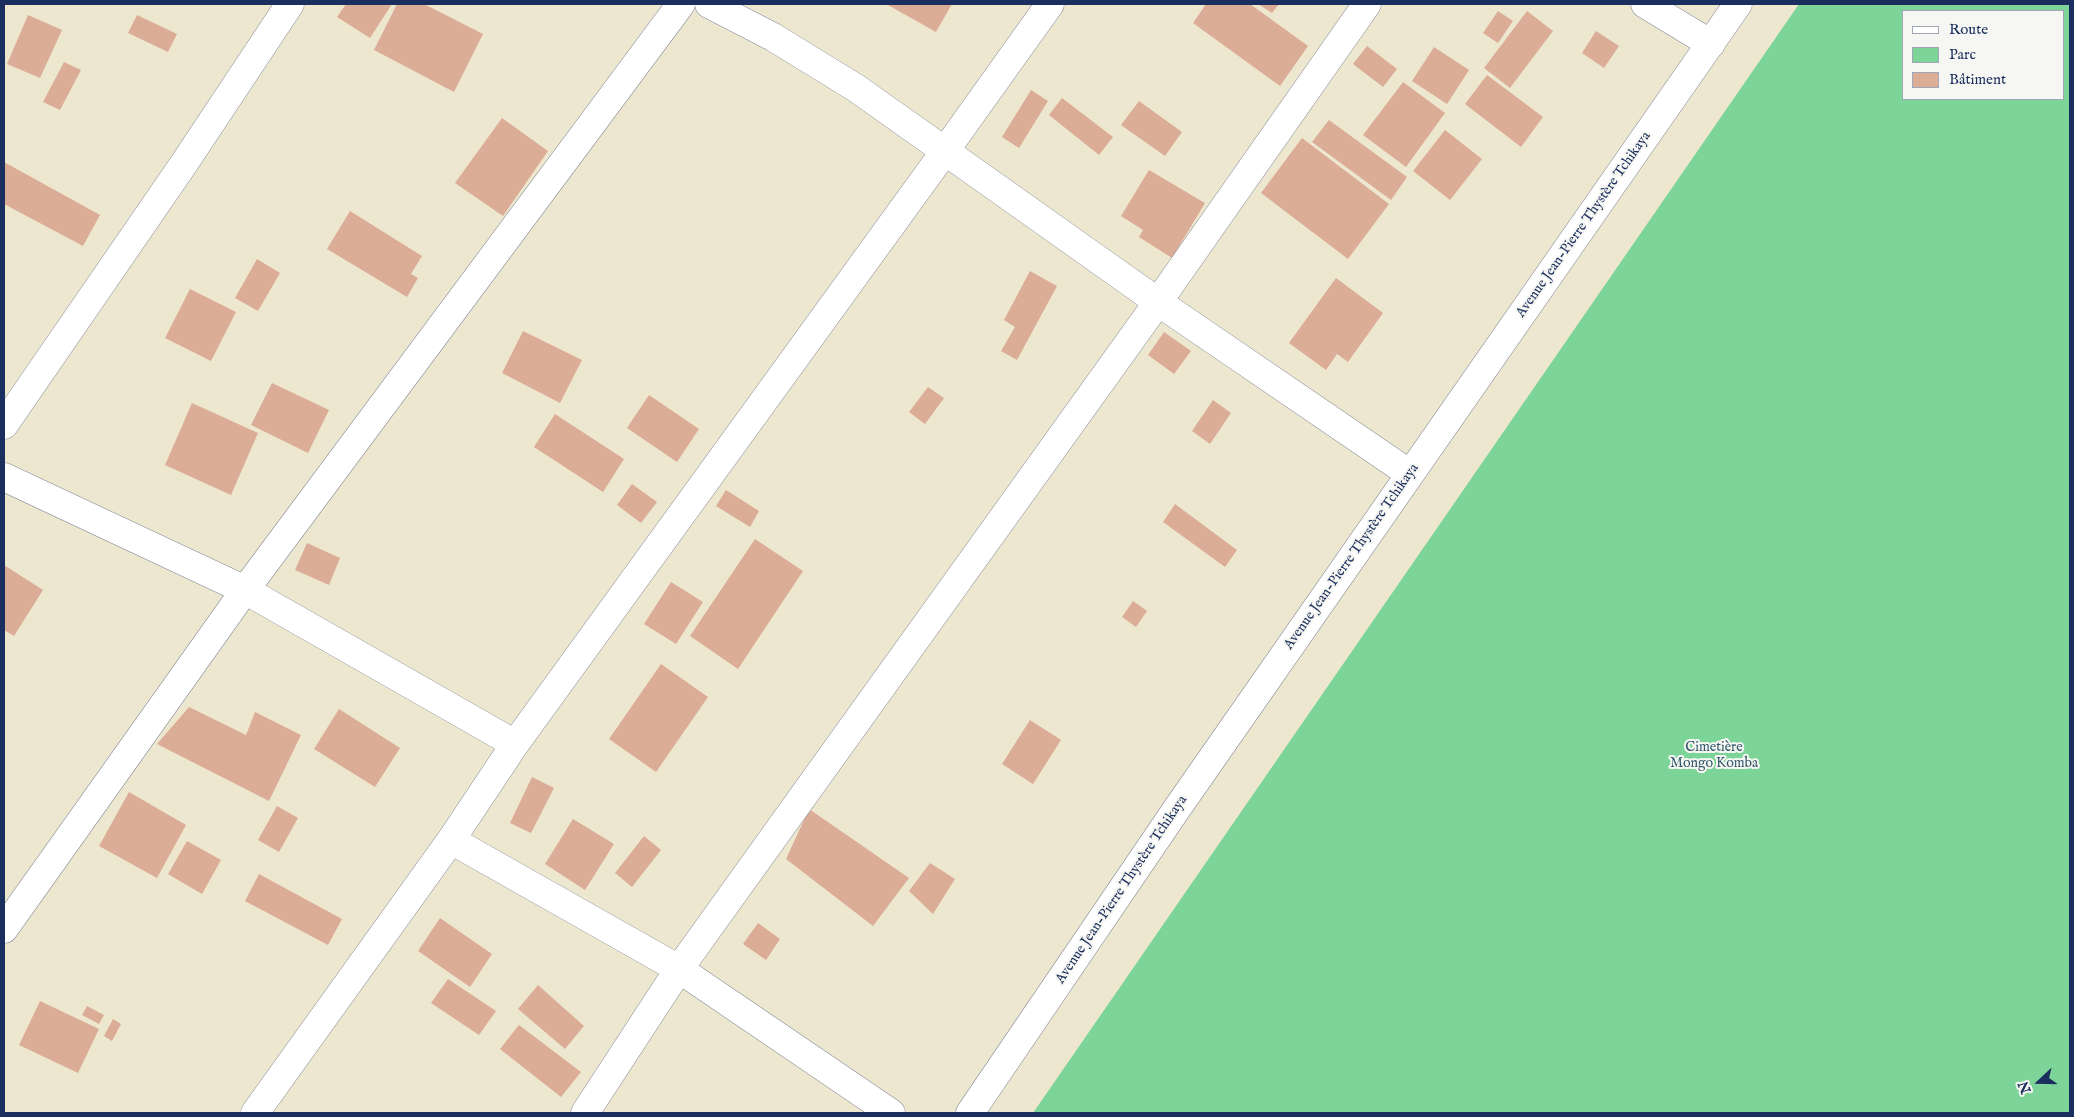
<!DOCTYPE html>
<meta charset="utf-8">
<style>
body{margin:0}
#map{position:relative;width:2074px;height:1117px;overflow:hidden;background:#eee7d0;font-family:"IM FELL English",serif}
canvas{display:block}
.frame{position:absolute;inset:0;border:5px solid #1b2f5e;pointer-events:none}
.legend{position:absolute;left:1902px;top:10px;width:162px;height:90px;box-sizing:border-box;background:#f6f6f2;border:1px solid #9ea6b7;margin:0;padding:6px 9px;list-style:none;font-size:15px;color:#1b2f5e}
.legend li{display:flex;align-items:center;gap:10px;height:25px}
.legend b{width:25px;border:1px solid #9ea6b7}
.north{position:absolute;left:2014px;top:1057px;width:50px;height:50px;-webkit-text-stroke:4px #f6f6f2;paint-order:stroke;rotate:249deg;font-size:14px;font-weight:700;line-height:20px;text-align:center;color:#1b2f5e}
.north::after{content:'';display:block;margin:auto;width:18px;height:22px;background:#1b2f5e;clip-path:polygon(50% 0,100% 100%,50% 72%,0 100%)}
</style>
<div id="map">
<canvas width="2074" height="1117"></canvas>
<div class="frame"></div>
<ul class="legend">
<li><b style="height:6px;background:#fff"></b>Route</li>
<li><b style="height:14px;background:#7cd499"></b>Parc</li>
<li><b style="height:14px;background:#dbac96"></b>Bâtiment</li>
</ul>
<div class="north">N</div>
</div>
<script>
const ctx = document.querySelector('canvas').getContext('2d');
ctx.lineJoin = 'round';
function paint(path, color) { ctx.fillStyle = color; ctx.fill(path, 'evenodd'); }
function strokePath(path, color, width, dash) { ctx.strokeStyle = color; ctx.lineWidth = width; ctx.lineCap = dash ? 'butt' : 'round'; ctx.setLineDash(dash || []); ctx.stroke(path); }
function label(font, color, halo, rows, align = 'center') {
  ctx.font = font + ' "IM FELL English",serif'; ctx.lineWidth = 4; ctx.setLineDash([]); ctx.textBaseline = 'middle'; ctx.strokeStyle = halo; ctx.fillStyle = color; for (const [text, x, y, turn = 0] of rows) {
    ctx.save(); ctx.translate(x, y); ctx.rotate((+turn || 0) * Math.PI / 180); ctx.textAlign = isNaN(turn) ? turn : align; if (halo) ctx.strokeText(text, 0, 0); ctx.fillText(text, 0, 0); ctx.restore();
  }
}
const green = new Path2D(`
 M1799,4H2070V1113H1033ZM1903,11H2063V99H1903Z`);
const building = new Path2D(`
 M346,4H392L370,38L337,17Z
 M397,4H424L483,34L454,92L374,50Z
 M886,4H952L936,32Z
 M1206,4H1250L1308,46L1280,86L1193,23Z
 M1258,4H1279L1272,13Z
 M1498,11L1513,21L1498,43L1483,33Z
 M1527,11L1553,31L1510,88L1484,68Z
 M28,15L62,30L40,78L7,64Z
 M137,15L177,34L168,52L128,33Z
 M1596,31L1619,46L1604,68L1582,53Z
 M1367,46L1397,69L1383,87L1353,64Z
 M1434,47L1469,70L1447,104L1412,81Z
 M64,62L81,70L60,110L43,102Z
 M1487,75L1543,117L1521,147L1465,104Z
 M1403,82L1445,113L1406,167L1363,135Z
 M1031,90L1048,101L1019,148L1002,137Z
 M1062,98L1113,137L1099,155L1049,115Z
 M1139,101L1182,132L1165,156L1121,125Z
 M502,118L548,151L503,216L455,183Z
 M1329,120L1407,177L1391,200L1312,142Z
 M1445,130L1482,159L1450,200L1413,171Z
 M1302,138L1389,204L1348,259L1261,193Z
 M4,162L100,215L83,246L4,204Z
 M1149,170L1205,203L1172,258L1139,237L1143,230L1121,216Z
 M350,211L422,256L411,274L418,278L407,297L327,249Z
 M257,259L280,273L258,311L235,298Z
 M1030,271L1057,286L1017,360L1001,351L1015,327L1004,320Z
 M1336,278L1383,313L1348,362L1337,354L1326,370L1289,343Z
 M190,289L236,312L211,361L165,338Z
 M523,331L582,360L560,403L502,373Z
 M1164,332L1191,351L1174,374L1148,355Z
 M272,383L329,410L308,453L251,425Z
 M928,387L944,398L925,424L909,412Z
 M649,395L699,429L677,462L627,428Z
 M1213,400L1231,413L1210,444L1192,431Z
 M192,403L258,433L231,495L165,465Z
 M555,414L624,459L603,492L534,447Z
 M632,484L657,502L641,523L617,505Z
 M726,490L759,511L750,527L716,506Z
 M1175,504L1237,550L1225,567L1163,522Z
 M755,539L803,571L738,669L690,636Z
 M307,543L340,558L329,585L295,570Z
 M4,565L43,590L14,636L4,630Z
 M671,582L703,602L676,644L644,624Z
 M1133,601L1147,611L1136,627L1122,617Z
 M661,664L708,697L656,772L609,739Z
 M189,707L246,735L255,712L301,735L269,801L157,744Z
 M339,709L400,748L375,787L314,749Z
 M1030,720L1061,740L1033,784L1002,764Z
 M532,777L554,788L531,833L510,823Z
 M129,792L186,825L157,878L99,846Z
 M277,806L298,818L279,852L258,840Z
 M809,809L909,878L873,926L786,859Z
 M573,819L614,844L585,890L545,864Z
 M644,836L661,850L632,887L615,873Z
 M187,841L221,860L202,894L168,874Z
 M930,863L955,879L933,914L909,891Z
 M259,874L342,919L328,945L245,901Z
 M440,918L492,954L470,987L418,951Z
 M758,923L780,939L766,960L743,944Z
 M448,979L496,1011L479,1035L431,1003Z
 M538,985L584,1026L565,1049L518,1009Z
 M40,1001L99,1029L78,1073L19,1045Z
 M87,1006L104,1015L99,1024L82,1015Z
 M113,1019L121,1024L112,1041L104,1036Z
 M519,1025L581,1072L561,1097L500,1049Z`);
const minor = new Path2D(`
 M709,4L773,37L856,88L1158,302L1410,474
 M1645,4L1711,44
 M4,425L183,165L290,4
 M4,477L245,590L515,744
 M451,840L515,744L945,151L1050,4
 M4,929L245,590L681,4
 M255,1113L451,840L679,969L891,1113
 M585,1113L679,969L1158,302L1367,4
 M970,1113L1176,810L1738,4`);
const streetNames = [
 ["Avenue Jean-Pierre Thystère Tchikaya",1584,225,-55],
 ["Avenue Jean-Pierre Thystère Tchikaya",1352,557,-55],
 ["Avenue Jean-Pierre Thystère Tchikaya",1122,890,-56]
];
const parkNames = [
 ["Cimetière",1714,748],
 ["Mongo Komba",1714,764]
];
paint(green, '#7cd499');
paint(building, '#dbac96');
strokePath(minor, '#848b97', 29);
strokePath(minor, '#fff', 28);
label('14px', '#1b2f5e', '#f6f6f2', streetNames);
label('14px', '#33586d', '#f6f6f2', parkNames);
</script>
